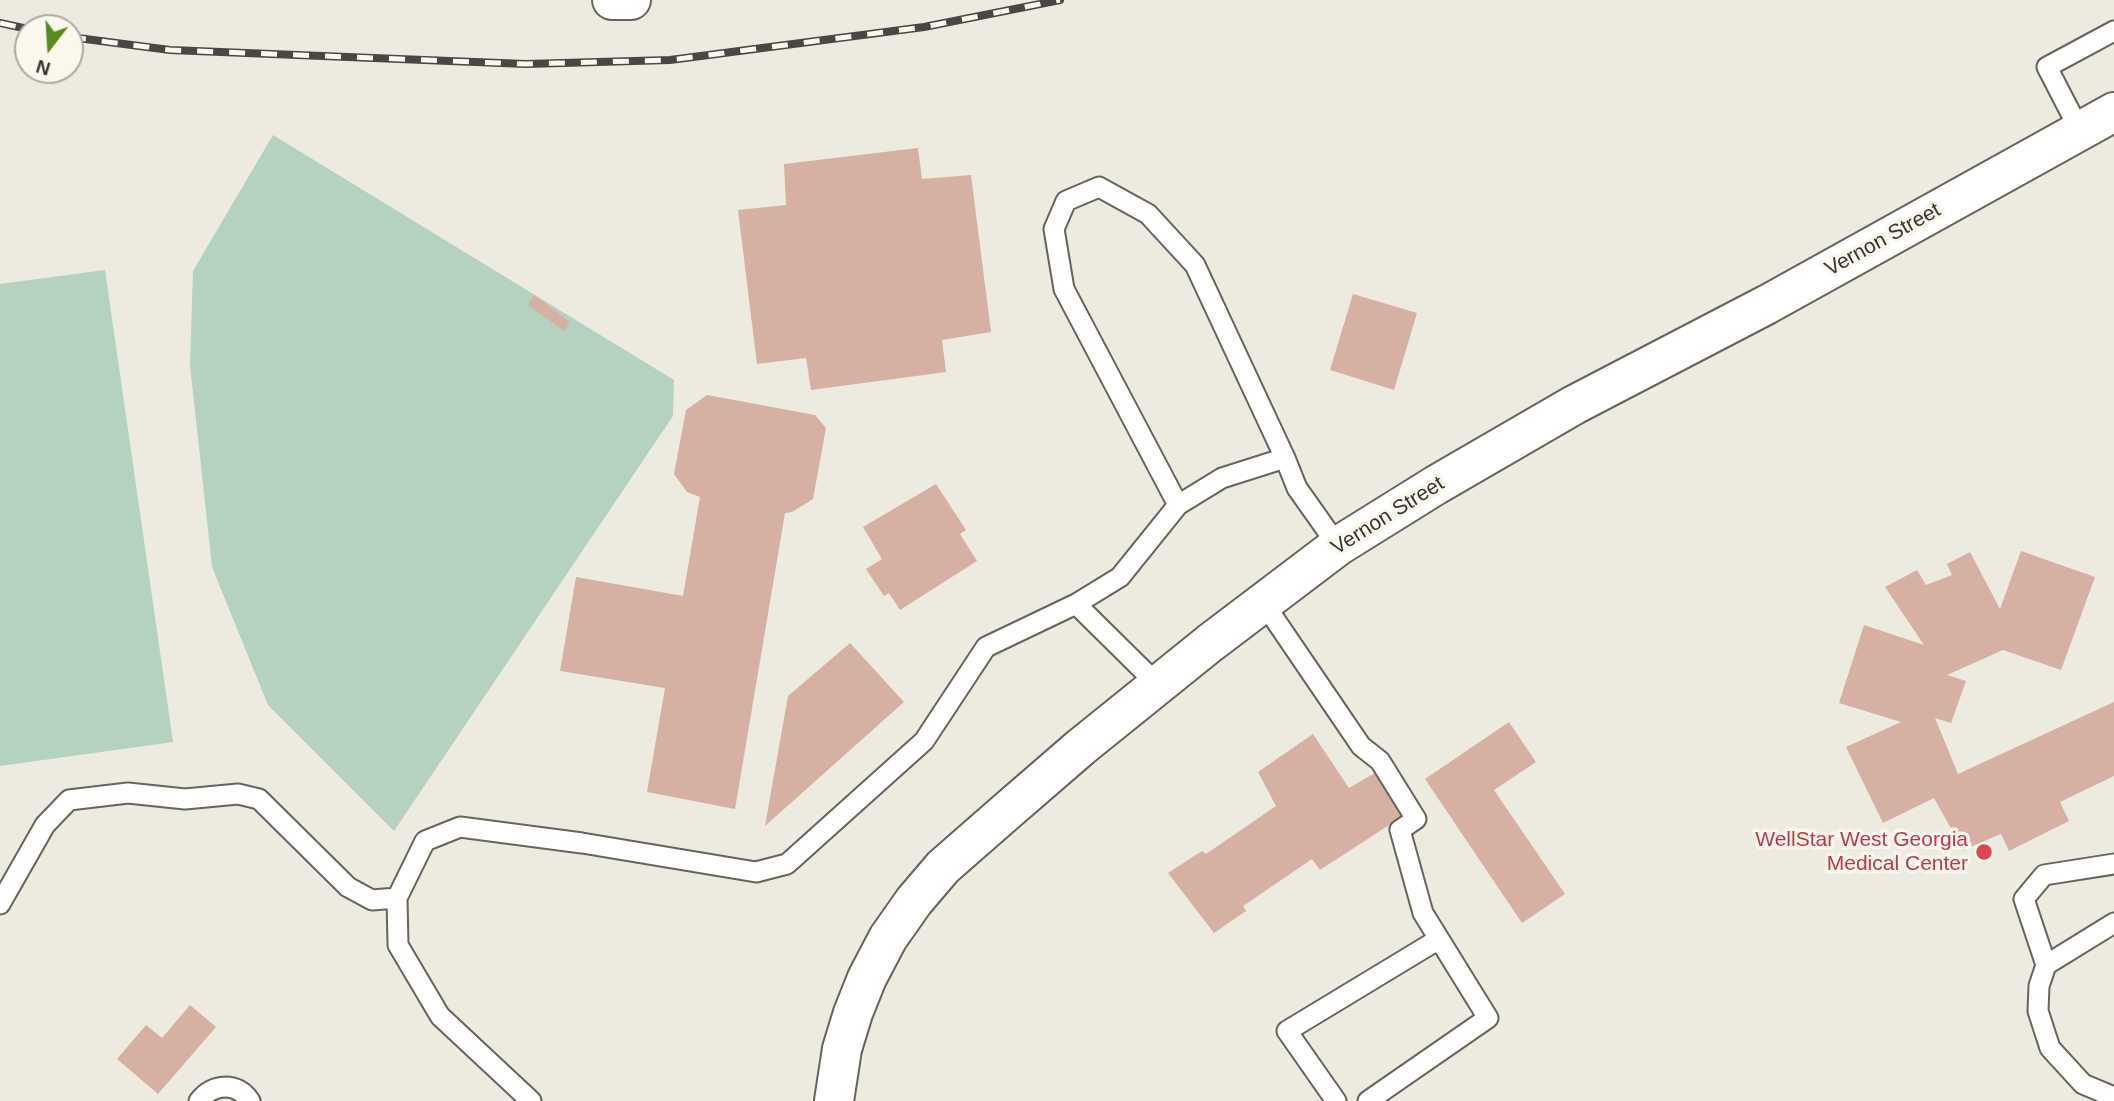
<!DOCTYPE html>
<style>
body{margin:0}
#map{position:relative;width:2114px;height:1101px;overflow:hidden;background:#edeae0;font-family:Arial,sans-serif}
canvas{display:block}
.north{position:absolute;left:14px;top:14px;width:70px;height:70px;box-sizing:border-box;background:#faf7ed;border:2px solid #aca9a2;border-radius:50%;rotate:197deg;font-size:19px;font-weight:700;line-height:28px;text-align:center;color:#363531}
.north::after{content:'';display:block;margin:auto;width:24px;height:32px;background:#598a1e;clip-path:polygon(50% 0,100% 100%,50% 72%,0 100%)}
</style>
<div id="map">
<canvas width="2114" height="1101"></canvas>
<div class="north">N</div>
</div>
<script>
const ctx = document.querySelector('canvas').getContext('2d');
ctx.lineJoin = 'round';
function paint(path, color) { ctx.fillStyle = color; ctx.fill(path, 'evenodd'); }
function strokePath(path, color, width, dash) { ctx.strokeStyle = color; ctx.lineWidth = width; ctx.lineCap = dash ? 'butt' : 'round'; ctx.setLineDash(dash || []); ctx.stroke(path); }
function label(font, color, halo, rows, align = 'center') {
  ctx.font = font + ' Arial,sans-serif'; ctx.lineWidth = 7; ctx.setLineDash([]); ctx.textBaseline = 'middle'; ctx.strokeStyle = halo; ctx.fillStyle = color; for (const [text, x, y, turn = 0] of rows) {
    ctx.save(); ctx.translate(x, y); ctx.rotate((+turn || 0) * Math.PI / 180); ctx.textAlign = isNaN(turn) ? turn : align; if (halo) ctx.strokeText(text, 0, 0); ctx.fillText(text, 0, 0); ctx.restore();
  }
}
const green = new Path2D(`
 M273,135L674,380L673,416L394,831L268,705L212,567L190,365L193,271Z
 M105,270L173,742L0,766V284Z`);
const building = new Path2D(`
 M918,148L922,179L971,175L991,332L942,340L946,372L811,390L806,358L757,364L738,210L786,205L784,164Z
 M1353,294L1417,313L1394,390L1330,370Z
 M534,295L570,322L564,331L528,305Z
 M707,395L815,415L826,428L813,499L792,512L785,513L735,809L647,792L665,688L560,671L576,577L683,596L700,497L687,492L674,474L686,410Z
 M936,484L966,530L960,534L977,561L900,610L889,593L884,596L866,569L882,559L863,527Z
 M2021,551L2095,577L2061,670L2003,650L1947,675L1966,681L1951,723L1935,718L1958,774L2114,702V776L2060,802L2069,821L2009,851L2001,834L1963,850L1934,798L1883,823L1846,747L1901,722L1839,703L1864,625L1924,645L1885,587L1917,570L1926,585L1952,575L1947,564L1970,552L2000,609Z
 M850,643L904,702L765,826L788,696Z
 M1509,722L1536,762L1494,790L1565,894L1522,923L1425,779Z
 M1313,734L1349,788L1375,773L1403,816L1320,870L1312,859L1243,906L1246,911L1214,933L1168,873L1202,851L1206,854L1276,806L1258,772Z
 M190,1005L216,1027L158,1094L117,1059L146,1025L162,1038Z`);
const service = new Path2D(`
 M2080,131L2047,67L2114,31
 M1178,505L1222,478L1285,458
 M1263,602L1361,746L1380,761L1416,819L1400,830L1423,913L1488,1018L1368,1101
 M1076,604L1120,577L1178,505L1064,289L1054,229L1066,201L1099,187L1148,214L1195,265L1285,458L1297,488L1338,546
 M0,904L45,825L69,800L128,793L185,799L238,794L259,799L348,887L372,900L397,898
 M2114,923L2046,965L2039,986L2038,1011L2050,1048L2083,1084L2114,1097
 M2046,965L2024,899L2044,875L2114,864
 M199,1101C213,1083 237,1082 250,1101
 M531,1101L440,1016L398,945L397,898L425,841L460,827L582,843L756,872L787,864L924,741L986,647L1076,604L1157,684
 M1336,1101L1287,1031L1439,939`);
const minor = new Path2D(`
 M612,0H631`);
const tertiary = new Path2D(`
 M834,1101L842,1049L853,1013L867,978L888,938L914,901L943,867L1007,811L1081,747L1210,643L1338,546L1436,485L1574,405L1768,304L2114,112`);
const rail = new Path2D(`
 M0,23L28,29
 M70,37L170,50L526,64L670,60L924,27L1060,0`);
const markers = [
 [1984,852,9,"#e0444e"]
];
const streetNames = [
 ["Vernon Street",1883,240,-29],
 ["Vernon Street",1388,516,-32]
];
const healthNames = [
 ["WellStar West Georgia",1968,840],
 ["Medical Center",1968,864]
];
paint(green, '#b4d2bf');
paint(building, '#d6b0a2');
strokePath(service, '#66645b', 23);
strokePath(minor, '#66645b', 42);
strokePath(tertiary, '#66645b', 42);
strokePath(service, '#fff', 19);
strokePath(minor, '#fff', 38);
strokePath(tertiary, '#fff', 38);
strokePath(rail, '#484743', 8);
strokePath(rail, '#faf7ed', 5, [16]);
for (const [x, y, r, color] of markers) { const dot = new Path2D(); dot.arc(x, y, r, 0, 2 * Math.PI); ctx.fillStyle = color; ctx.fill(dot); strokePath(dot, '#faf7ed', 2.5); }
label('21px', '#363531', '#faf7ed', streetNames);
label('21px', '#be3a42', '#faf7ed', healthNames, 'right');
</script>
